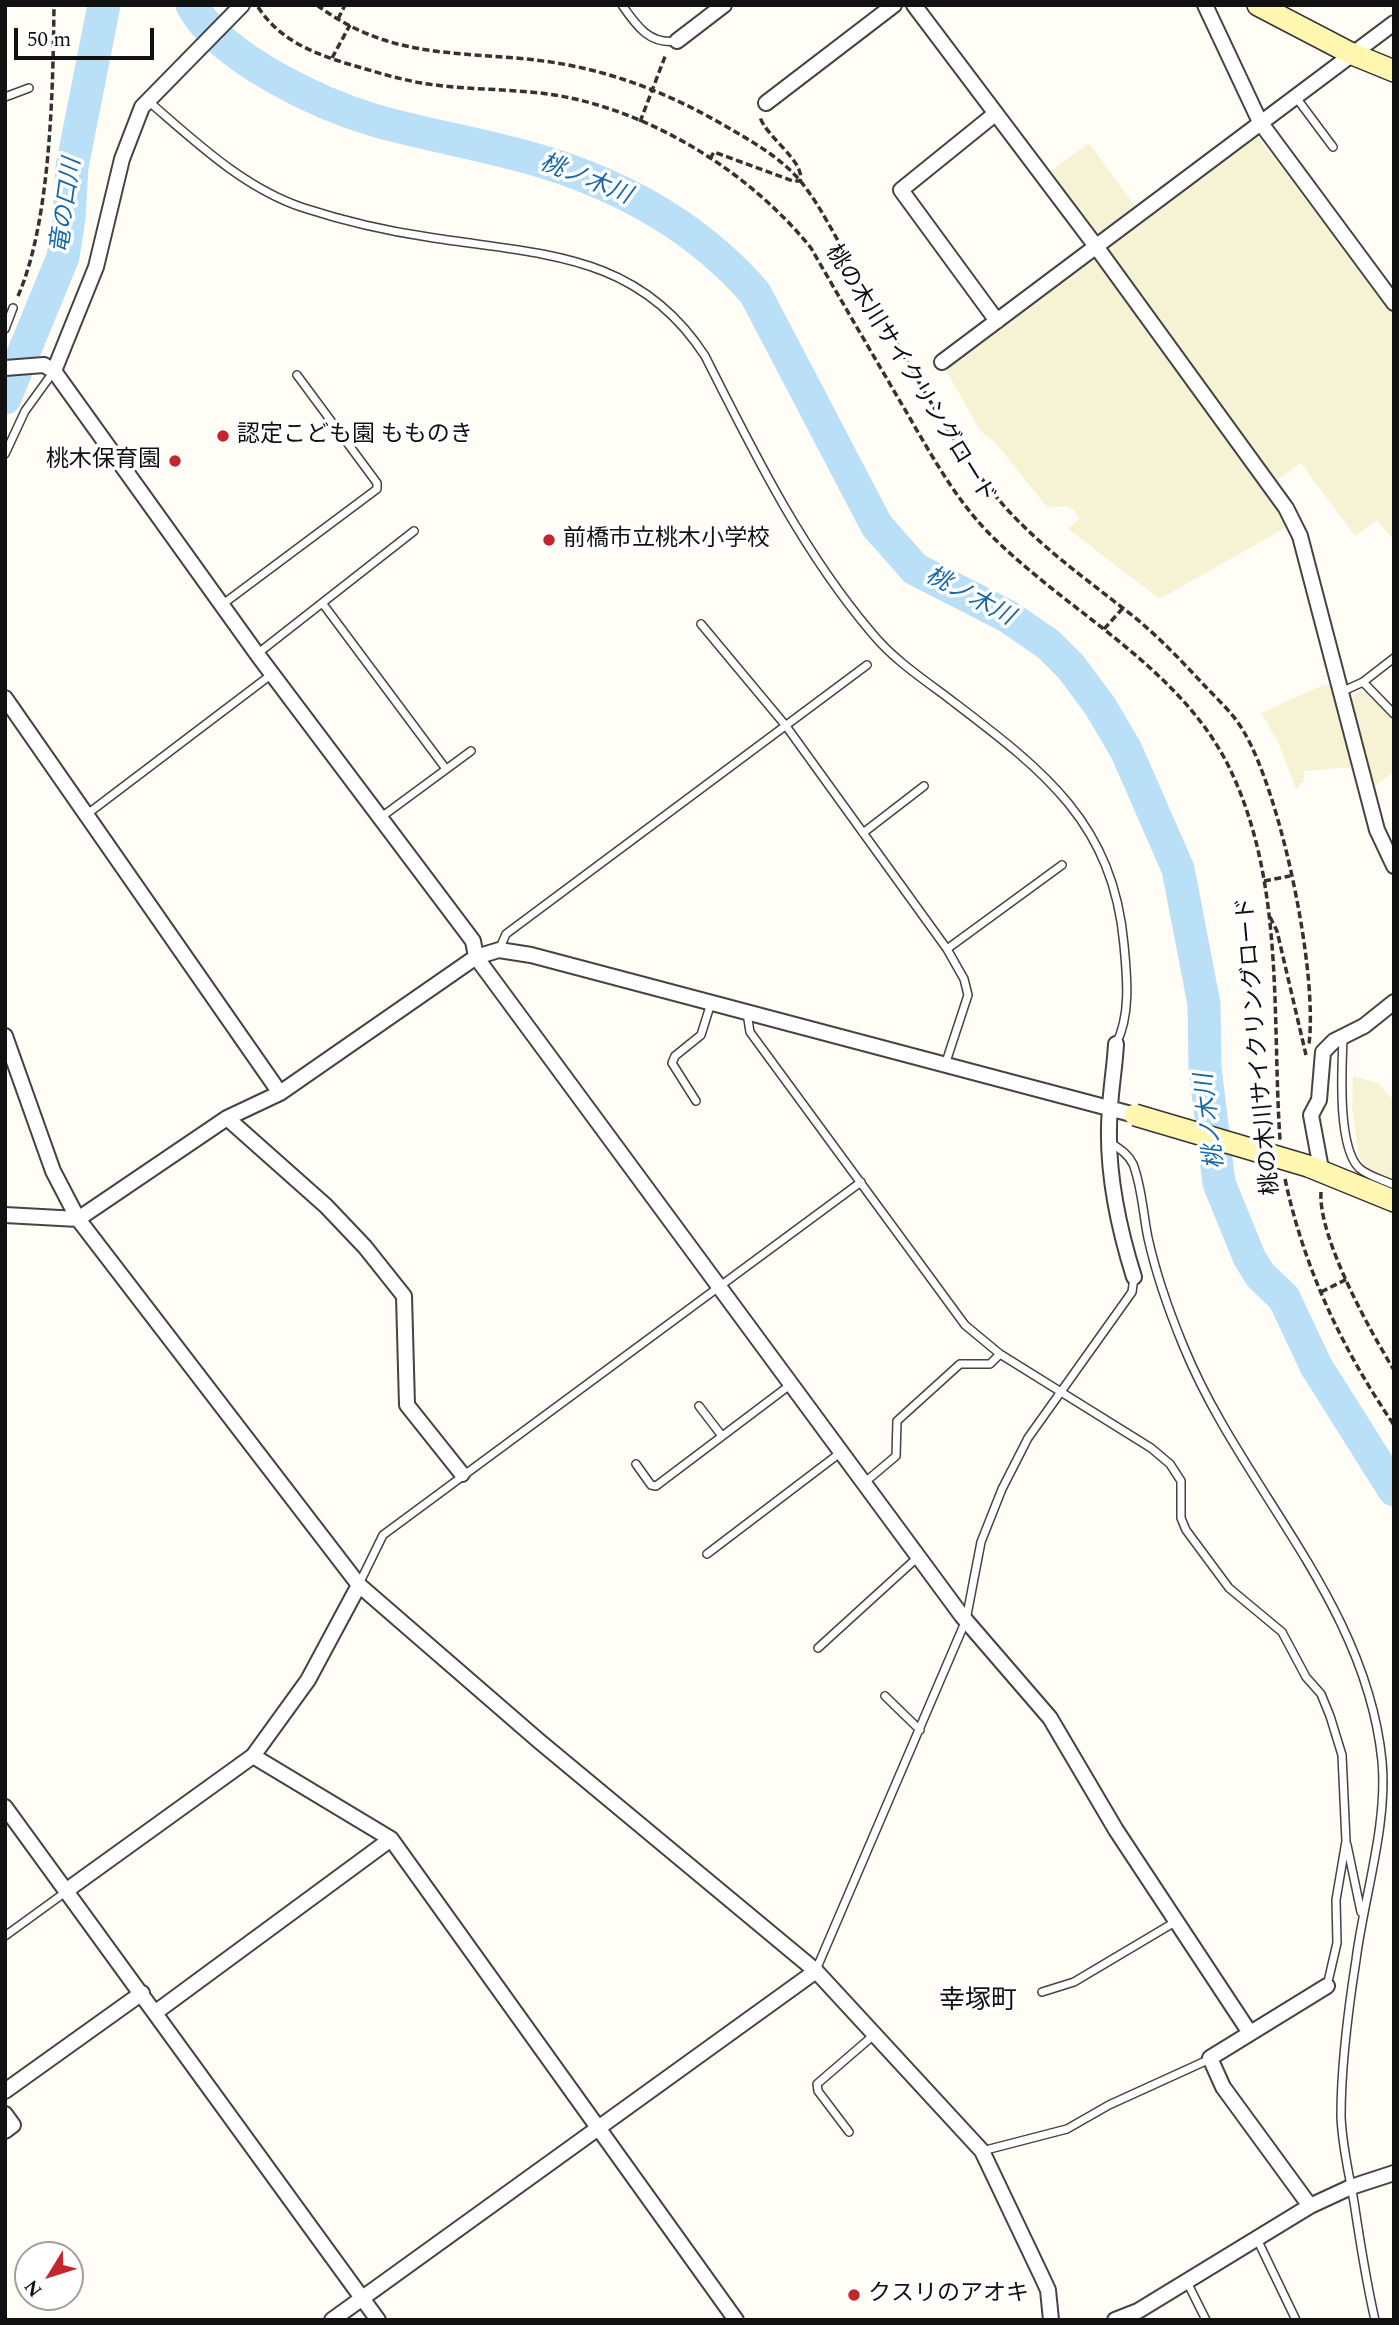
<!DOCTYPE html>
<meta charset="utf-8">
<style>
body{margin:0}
#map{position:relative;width:1399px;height:2325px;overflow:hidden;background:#fffdf5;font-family:Spectral,serif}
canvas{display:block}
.frame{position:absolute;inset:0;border:7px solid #111;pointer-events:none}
.north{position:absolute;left:14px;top:2241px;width:70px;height:70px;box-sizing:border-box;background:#fff;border:2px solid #a0a0a0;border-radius:50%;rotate:232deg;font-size:19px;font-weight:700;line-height:28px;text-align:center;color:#111}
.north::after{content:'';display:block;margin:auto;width:24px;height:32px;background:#c4262e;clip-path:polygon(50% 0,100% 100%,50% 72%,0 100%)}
.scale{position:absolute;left:14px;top:28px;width:140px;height:32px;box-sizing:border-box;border:4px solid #111;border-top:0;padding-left:9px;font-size:21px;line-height:24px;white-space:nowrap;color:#111;-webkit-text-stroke:5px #fff;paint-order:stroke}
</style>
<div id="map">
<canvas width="1399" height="2325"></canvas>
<div class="frame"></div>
<div class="north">N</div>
<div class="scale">50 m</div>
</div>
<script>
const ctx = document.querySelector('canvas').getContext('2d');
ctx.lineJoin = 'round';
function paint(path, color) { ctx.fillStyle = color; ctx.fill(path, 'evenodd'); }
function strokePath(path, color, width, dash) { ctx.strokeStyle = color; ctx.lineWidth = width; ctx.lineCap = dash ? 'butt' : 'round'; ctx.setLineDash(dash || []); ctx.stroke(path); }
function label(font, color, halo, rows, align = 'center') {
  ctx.font = font + ' Spectral,"Noto Sans JP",serif'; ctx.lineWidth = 7; ctx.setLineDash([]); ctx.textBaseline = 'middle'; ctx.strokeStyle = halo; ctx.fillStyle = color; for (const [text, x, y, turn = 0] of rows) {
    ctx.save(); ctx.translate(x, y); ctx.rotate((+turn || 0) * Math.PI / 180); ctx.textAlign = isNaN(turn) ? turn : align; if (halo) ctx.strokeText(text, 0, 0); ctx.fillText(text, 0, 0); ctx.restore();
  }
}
const farmland = new Path2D(`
 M1257,136L1394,314V541L1377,520L1355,536L1301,463L1273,483L1105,251Z
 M1089,143L1135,206L1099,234L1049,172Z
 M1094,258L1265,486L1290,525L1160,599L1068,529L1079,519L1074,510L1068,506L1048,507L1038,496L995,442L980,431L946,370Z
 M1335,684L1355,767L1303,771L1305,780L1296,789L1279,744L1261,713L1321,686Z
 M1359,691L1366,693L1394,721V772L1372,788L1348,701Z
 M1353,1076L1378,1083L1394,1101V1178L1391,1180L1373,1173L1359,1157L1352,1107Z`);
const river = new Path2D(`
 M192,5C220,58 321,105 377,121C433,137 491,145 547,163C627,188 700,230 755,293L877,526L915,569L1007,616L1048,644L1071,667L1100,706L1126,750L1178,869L1204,1004L1205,1068L1219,1183L1249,1257L1260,1275L1284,1298L1316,1366L1394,1490
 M5,398L63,257L69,218L72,167L104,5`);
const path = new Path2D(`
 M317,5C395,64 470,49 557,63C619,73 679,98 732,130C755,143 778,157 796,176C816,198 831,229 846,255C895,336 943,437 1005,507C1040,546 1082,576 1124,609C1153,631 1178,657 1203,684C1217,699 1234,714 1244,732C1281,795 1318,971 1309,1044
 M258,7C279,39 310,52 345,63C373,71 400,80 428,84C475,91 525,88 571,98C662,118 753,176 811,248C842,302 873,355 904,408C928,449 951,492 983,527C1063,612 1187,667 1235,780C1284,892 1272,1020 1280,1140
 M338,19L345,5
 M332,58L350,25
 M640,122L666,54
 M710,159L714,152L793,181H800C806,162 766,137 760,117
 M18,296C51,221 53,88 54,5
 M1104,629L1123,608
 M1264,881L1290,876
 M1270,917L1277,931L1306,1055
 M1285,1179C1304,1268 1342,1349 1394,1425
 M1321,1192C1318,1237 1370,1331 1394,1370
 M1321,1292L1347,1279`);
const lane = new Path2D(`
 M622,5C636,25 649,45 677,41
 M1295,96L1333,147
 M5,97L29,88
 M147,100C195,141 243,188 304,208C344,221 387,231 428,237C539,255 637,251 705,356C754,453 801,549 871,632C892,658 920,677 947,697C1040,768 1113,820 1124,945C1127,977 1131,1015 1116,1044
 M5,329L13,308
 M5,454L25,411L54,371
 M223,604L377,489V483L297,375
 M323,604L446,769
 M701,624L786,726L947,949L964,979L968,995L945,1065
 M257,654L414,531
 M1363,682L1394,714
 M1341,692L1363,682L1394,658
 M86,815L272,674
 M380,818L471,751
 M863,833L924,786
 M947,949L1062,865
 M499,950L506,934L867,665
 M747,1013L750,1032L965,1325L1000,1354L1151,1448L1170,1464L1181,1481V1518L1186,1530L1229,1588L1282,1632L1306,1677L1321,1694L1330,1716L1342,1755L1346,1841L1336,1900L1337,1943L1327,1986
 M1343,1038C1342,1067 1337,1146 1359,1168C1368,1176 1383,1180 1394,1185
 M696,1101L672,1063L675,1056L701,1035L711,1003
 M1111,1143C1120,1149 1128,1154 1133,1164C1142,1187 1143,1214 1148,1238C1156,1274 1169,1311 1183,1345C1241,1488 1366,1601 1382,1761C1388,1824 1364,1897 1356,1960C1348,2011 1341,2064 1341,2116C1342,2146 1349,2173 1354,2202C1360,2242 1366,2281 1375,2320
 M699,1406L722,1436
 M636,1464L651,1485L656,1486L790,1385
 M864,1483L896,1456L897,1421L960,1364H990L1000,1354
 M707,1554L840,1453
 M359,1584L383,1535L861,1182
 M818,1648L918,1557
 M885,1696L920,1730
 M1347,1845L1361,1912
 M5,1936L67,1891
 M816,1970L966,1620L981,1542L1002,1489L1028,1438L1132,1292L1134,1277
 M1042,1992L1074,1982L1175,1922
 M849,2132L818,2091L817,2084L875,2034
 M982,2151L1067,2129L1109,2105L1210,2059
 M1257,2239L1296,2320
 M1187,2282L1206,2320`);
const street = new Path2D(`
 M914,5L1095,245L1286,508L1300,536L1377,830L1394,866
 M1205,5L1260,122L1394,303
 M677,41L724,5
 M766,103L894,5
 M995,114L901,190L997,321
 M942,362L1394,23
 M5,368L44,365L54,371L257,654L473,941L476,957L962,1616L1050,1718L1116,1830L1250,2033
 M54,371L96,267L122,159L142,107L242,5
 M5,698L280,1093
 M5,1036L53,1171L78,1219L359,1585L539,1741L816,1971L982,2151L1042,2277L1048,2290L1051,2320
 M1116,1044C1115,1065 1111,1087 1110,1108C1105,1165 1117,1223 1134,1277
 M227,1118L326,1206L365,1247L404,1296L407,1405L462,1474
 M1321,1169L1311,1115L1319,1100L1323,1052L1334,1041L1364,1026L1394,1002
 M5,1215L78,1219L227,1118L280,1093L476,957L499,950L531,955L1135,1115
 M359,1585L308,1680L253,1756L391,1839L736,2320
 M5,1807L378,2320
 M67,1890L253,1756
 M156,2012L391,1839
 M5,2091L142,1993
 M5,2114L13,2125L5,2131
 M1310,2206L1223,2087L1210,2058L1327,1986
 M332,2320L816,1971
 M1115,2320L1138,2311L1310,2206L1351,2187L1394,2173`);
const secondary = new Path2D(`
 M1258,5L1350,53L1394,71
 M1308,1166L1394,1201`);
const secondaryBridge = new Path2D(`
 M1135,1115L1308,1166`);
const markers = [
 [223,436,7,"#c4262e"],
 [175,461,7,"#c4262e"],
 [549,540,7,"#c4262e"],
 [854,2295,7,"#c4262e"]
];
const streetNames = [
 ["桃の木川サイクリングロード",909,375,58],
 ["桃の木川サイクリングロード",1260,1046,-95]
];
const poiNames = [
 ["認定こども園 もものき",237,436],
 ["桃木保育園",161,461,"right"],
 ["前橋市立桃木小学校",563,540],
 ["クスリのアオキ",868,2295]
];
const waterNames = [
 ["桃ノ木川",585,181,22],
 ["竜の口川",68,206,-82],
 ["桃ノ木川",969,598,28],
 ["桃ノ木川",1212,1121,-97]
];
const quarterNames = [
 ["幸塚町",978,2003]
];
paint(farmland, '#f6f3d4');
strokePath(river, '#b9e0f7', 33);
strokePath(lane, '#444', 10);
strokePath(street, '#444', 18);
strokePath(secondary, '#333', 24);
strokePath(path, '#333', 3.5, [7, 3.5]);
strokePath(lane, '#fff', 7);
strokePath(street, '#fff', 14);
strokePath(secondary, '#fff6b0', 21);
strokePath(secondaryBridge, '#333', 24, []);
strokePath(secondaryBridge, '#fff6b0', 21);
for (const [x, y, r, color] of markers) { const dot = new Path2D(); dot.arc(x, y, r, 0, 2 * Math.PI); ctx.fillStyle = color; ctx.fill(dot); strokePath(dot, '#fff', 2.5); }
label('23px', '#111', '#fff', streetNames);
label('23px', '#111', '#fff', poiNames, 'left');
label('italic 24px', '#1768a6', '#fff', waterNames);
label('26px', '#111', '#fff', quarterNames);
</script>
